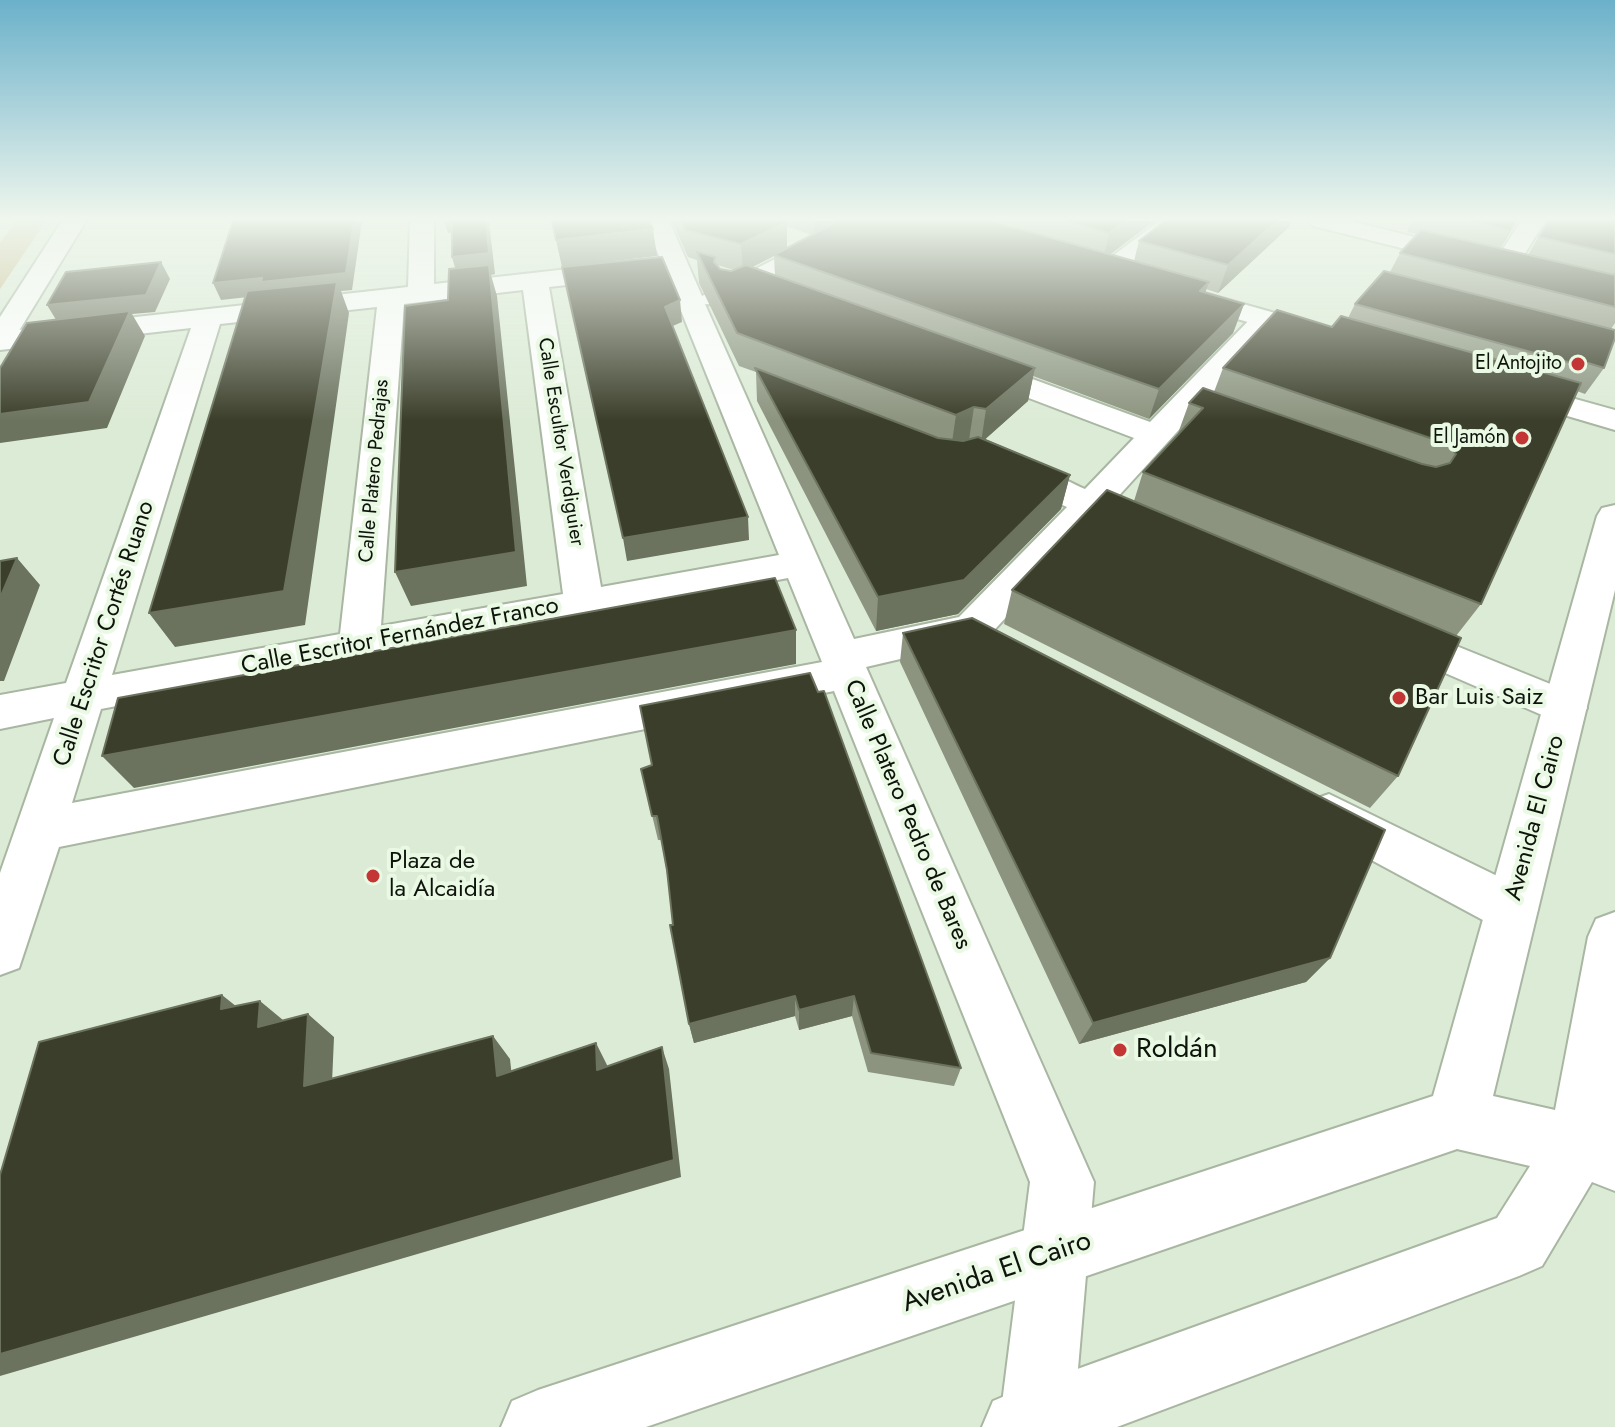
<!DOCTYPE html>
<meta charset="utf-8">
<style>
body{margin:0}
canvas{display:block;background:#dcebd6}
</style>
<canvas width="1615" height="1427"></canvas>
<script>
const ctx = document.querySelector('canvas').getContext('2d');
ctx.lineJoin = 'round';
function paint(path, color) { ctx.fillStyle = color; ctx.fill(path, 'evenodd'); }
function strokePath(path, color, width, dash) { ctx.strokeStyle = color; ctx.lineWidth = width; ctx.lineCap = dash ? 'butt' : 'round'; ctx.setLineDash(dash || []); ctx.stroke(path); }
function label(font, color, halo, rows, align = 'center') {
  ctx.font = font + ' Jost,sans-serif'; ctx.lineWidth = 8; ctx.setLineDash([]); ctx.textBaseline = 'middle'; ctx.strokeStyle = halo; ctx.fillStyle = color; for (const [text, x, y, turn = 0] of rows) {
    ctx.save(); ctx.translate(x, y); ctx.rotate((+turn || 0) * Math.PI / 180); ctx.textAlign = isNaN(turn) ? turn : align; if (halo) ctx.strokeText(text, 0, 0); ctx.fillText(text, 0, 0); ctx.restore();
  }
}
const green = new Path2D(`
 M16,221H46L0,289V243Z`);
const street = new Path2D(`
 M410,221H434V284L622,263L635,271L622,279L549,287L601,587L779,555L645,221H669L702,296L850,221H880C865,240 728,309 705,304L854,639L959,617L1067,507L999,477L994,470L999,463C1026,456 1060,478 1085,489L1134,438L963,373L958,367L963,361H983L1150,422L1256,313H1276L1280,319L1114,501L1160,520L1165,528L1160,536L1147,539L1096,520L986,639L866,667L1094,1182L1073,1427H999L1030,1182L834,691L59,847L19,968L0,975V873L54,718L0,729V695L66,683L191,328L0,350V332L408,287ZM523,290L563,594L381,626L404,304ZM377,307L340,634L112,675L220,324ZM788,578L822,662L72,803L101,709Z
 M1159,221H1186L1116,277H1098L1094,272L1098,267Z
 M1309,221H1350L1475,252L1478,257L1466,264L1313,226Z
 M1521,221H1545L1514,271H1496L1492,266Z
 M1397,622L1580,696L1587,708L1580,720L1565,725L1383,646L1377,636L1383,626Z
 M1329,794L1530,892L1538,909L1530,926L1512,933L1494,926L1312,828L1305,814L1312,800Z`);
const secondary = new Path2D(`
 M62,221H86L14,339L10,345L0,348V317Z
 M1183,287L1335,330L1339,336L1335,342L1325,344L1174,301L1170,295L1174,289Z
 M1514,382L1615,410V430L1503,397L1499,391L1503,385Z
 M1615,505V590L1493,1096L1555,1110L1588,937L1596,919L1615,912V1191L1592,1182L1542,1266L1519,1276L1117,1427H982L993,1401L1019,1390L1497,1218L1530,1166L1457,1149L646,1427H501L512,1401L538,1390L1433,1096L1597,516L1602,508Z`);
const wall = new Path2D(`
 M672,221H1154L1110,254L1134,261L1139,241L1289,227L1218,293L1206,289L1205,292L1244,304L1233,333L1149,419L1033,376L1028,401L985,439L1070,475L1061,509L958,614L876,631L757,401L756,372L739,366L699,283L697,260L688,257ZM787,226L812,235L787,248ZM774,256L775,276L752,267ZM717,265L734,270L731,271L720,269Z
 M1412,221H1517L1500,248L1528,255L1547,222V221H1615V323L1611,329L1604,368L1585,394L1577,391L1481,604L1456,636L1398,776L1370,808L1004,624L1012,590L1134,501L1143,472L1177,436L1189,403L1214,392L1223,368L1332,327L1348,318L1355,304L1390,272L1400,253L1417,234L1407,232Z
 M903,633L1330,958L1306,982L1079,1044L900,662Z
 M641,769L961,1068L954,1086L868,1072L852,1016L799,1030L795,1016L694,1043L689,1024L662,840H658Z`);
const shadedWall = new Path2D(`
 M354,221H362L352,290L341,291L349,313L305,625L175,647L149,613L266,295L221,300L213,283Z
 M444,221H455L458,232L448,233Z
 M486,221H489L495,274L491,275L497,296L527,586L411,606L395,572L458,278L452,257Z
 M814,221H843L814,236Z
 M1125,221H1154L1103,260L1109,233Z
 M1277,221H1291L1289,227L1218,293L1228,265Z
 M1516,221H1517L1497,254L1510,230Z
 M787,222V249L743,272L741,244Z
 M653,229L657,256L562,267L556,240Z
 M161,262L170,279L155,312L132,314L145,336L107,428L0,443V414L58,323L47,305Z
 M1209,282L1199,311L1200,291Z
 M680,300L682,322L668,328L665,307Z
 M1244,304L1233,333L1149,419L1159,389Z
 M1035,368L1028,401L981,443L986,409Z
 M974,407L969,440L951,449L956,415Z
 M1070,475L1061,509L958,614L876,631L878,597Z
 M748,517L749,540L627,561L623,538Z
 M17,558L40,585L4,681H0V598Z
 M796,630V664L134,788L102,756Z
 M1330,958L1306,982L1079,1044L1093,1023Z
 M222,995L252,1019L221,1009Z
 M795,996V1016L694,1043L689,1024Z
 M854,996L852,1016L799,1030V1010Z
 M260,1001L289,1025L258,1027Z
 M308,1014L334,1037L331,1106L304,1086Z
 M493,1036L510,1059L514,1096L497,1076Z
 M596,1043L607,1065L609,1091L597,1070Z
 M662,1047L669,1069L681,1177L0,1376V1354Z`);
const building = new Path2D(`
 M233,221H354L346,273L261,282L262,278L213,283Z
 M452,221H486L489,253L452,257Z
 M552,221H650L653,229L556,240Z
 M681,221H783L787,222L741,244L685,230Z
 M838,221H991L1209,282L1200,291L1244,304L1159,389L774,255Z
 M1068,221H1125L1109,233Z
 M1165,221H1277L1228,265L1139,241Z
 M1471,221H1516L1510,230Z
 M1548,221H1615V254L1539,237Z
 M1421,230L1615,275V307L1400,253Z
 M697,252L715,257L714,262L720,269L731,271L746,265L1035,368L986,409L974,407L956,415L737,333Z
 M662,257L680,300L665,307L748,517L623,538L562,267Z
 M161,262L146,295L47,305L66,272Z
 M489,265L516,552L395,572L405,306L448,300L449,269Z
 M1384,271L1615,330V338L1604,368L1588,363L1586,367L1355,304Z
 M337,282L284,591L149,613L247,291Z
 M1277,310L1332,327L1341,316L1581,383L1481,604L1143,472L1203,408L1189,403L1203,388L1422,464L1436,467L1450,463L1456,454L1448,444L1223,368Z
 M130,311L89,402L0,414V368L27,323Z
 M755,368L938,438L963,441L978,437L1070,475L964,580L878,597Z
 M1107,490L1461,638L1398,776L1012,590Z
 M17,558L0,598V561Z
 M775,578L796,630L102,756L118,698Z
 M972,618L1385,830L1330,958L1093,1023L903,633Z
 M810,673L818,692L824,691L961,1068L871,1053L854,996L799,1010L795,996L689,1024L670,925H673L667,870L657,816H652L641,769L652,765L640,706Z
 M222,995L221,1009L260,1001L258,1027L308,1014L304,1086L493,1036L497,1076L596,1043L597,1070L662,1047L674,1160L0,1354V1175L39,1042Z`);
const markers = [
 [1578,364,8,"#c43536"],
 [1522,438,8,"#c43536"],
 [1399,698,8,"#c43536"],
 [373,876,8,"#c43536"],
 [1120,1050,8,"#c43536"]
];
const farPoinames = [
 ["El Antojito",1562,364],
 ["El Jamón",1506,438]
];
const farStreetnames = [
 ["Calle Escultor Verdiguier",560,442,81],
 ["Calle Platero Pedrajas",375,471,-85]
];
const streetNames = [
 ["Calle Escritor Cortés Ruano",105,634,-72],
 ["Calle Escritor Fernández Franco",400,637,-11],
 ["Calle Platero Pedro de Bares",907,815,67],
 ["Avenida El Cairo",1536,818,-75]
];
const poiNames = [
 ["Bar Luis Saiz",1415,698],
 ["Plaza de",389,862],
 ["la Alcaidía",389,890]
];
const nearPoinames = [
 ["Roldán",1136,1050]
];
const nearStreetnames = [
 ["Avenida El Cairo",997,1273,-19]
];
paint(green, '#c8b988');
strokePath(street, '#a8b6a2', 4);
strokePath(secondary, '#a8b6a2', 4);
paint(street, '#fff');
paint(secondary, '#fff');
paint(wall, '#8c9480');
paint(shadedWall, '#6b725e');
paint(building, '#3b3e2a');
strokePath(building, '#6b725e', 2);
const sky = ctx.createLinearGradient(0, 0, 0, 421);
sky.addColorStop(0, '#6bb1ca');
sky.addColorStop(0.52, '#eff6ed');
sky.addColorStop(1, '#eff6ed00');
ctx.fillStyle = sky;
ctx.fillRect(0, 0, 1615, 421);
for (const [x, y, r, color] of markers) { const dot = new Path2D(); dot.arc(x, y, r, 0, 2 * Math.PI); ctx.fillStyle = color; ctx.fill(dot); strokePath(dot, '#e9f9e3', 3); }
label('20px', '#0e130c', '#e9f9e3', farPoinames, 'right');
label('20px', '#0e130c', '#e9f9e3', farStreetnames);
label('24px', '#0e130c', '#e9f9e3', streetNames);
label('24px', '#0e130c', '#e9f9e3', poiNames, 'left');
label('28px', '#0e130c', '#e9f9e3', nearPoinames, 'left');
label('28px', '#0e130c', '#e9f9e3', nearStreetnames);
</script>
